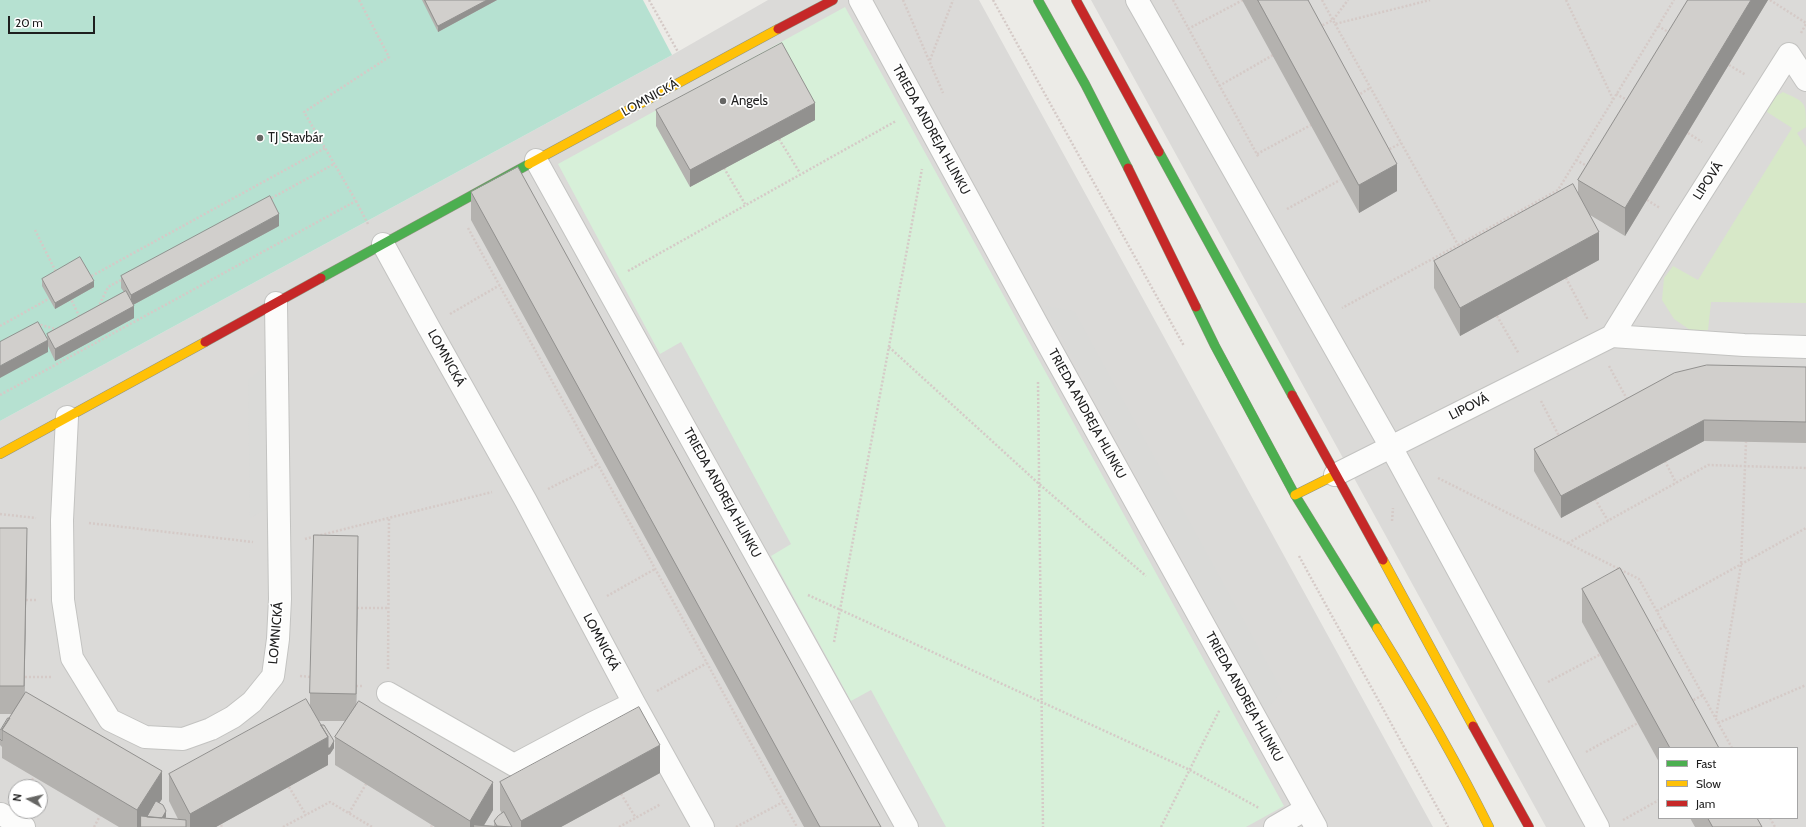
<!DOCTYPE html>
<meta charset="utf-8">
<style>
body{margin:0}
#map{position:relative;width:1806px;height:827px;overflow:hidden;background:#ecebe7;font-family:Cabin,sans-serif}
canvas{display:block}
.legend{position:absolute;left:1658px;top:747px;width:140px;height:72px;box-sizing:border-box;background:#fff;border:1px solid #a5a5a5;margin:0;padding:5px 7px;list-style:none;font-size:12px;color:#1e1e1e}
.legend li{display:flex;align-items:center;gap:8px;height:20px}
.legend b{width:20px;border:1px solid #a5a5a5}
.north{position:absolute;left:8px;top:779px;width:40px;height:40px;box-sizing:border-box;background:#fff;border:1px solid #a5a5a5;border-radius:50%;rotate:278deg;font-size:11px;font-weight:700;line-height:16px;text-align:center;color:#1e1e1e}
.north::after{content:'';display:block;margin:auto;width:14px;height:18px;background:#666664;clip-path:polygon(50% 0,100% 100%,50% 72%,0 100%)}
.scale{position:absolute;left:8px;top:16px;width:87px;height:18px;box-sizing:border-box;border:2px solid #1e1e1e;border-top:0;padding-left:5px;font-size:12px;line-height:14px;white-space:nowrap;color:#1e1e1e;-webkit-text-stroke:3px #fff;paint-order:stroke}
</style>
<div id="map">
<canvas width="1806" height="827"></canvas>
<ul class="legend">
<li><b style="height:5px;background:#4caf50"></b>Fast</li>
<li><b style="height:5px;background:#ffc107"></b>Slow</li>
<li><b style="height:5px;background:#c62828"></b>Jam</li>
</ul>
<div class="north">N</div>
<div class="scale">20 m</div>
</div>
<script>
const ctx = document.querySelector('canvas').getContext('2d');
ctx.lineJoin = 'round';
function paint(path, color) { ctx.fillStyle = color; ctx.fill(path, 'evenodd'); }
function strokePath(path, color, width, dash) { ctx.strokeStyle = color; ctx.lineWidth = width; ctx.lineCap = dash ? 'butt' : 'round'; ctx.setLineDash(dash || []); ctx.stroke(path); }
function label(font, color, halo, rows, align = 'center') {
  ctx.font = font + ' Cabin,sans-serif'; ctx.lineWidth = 3.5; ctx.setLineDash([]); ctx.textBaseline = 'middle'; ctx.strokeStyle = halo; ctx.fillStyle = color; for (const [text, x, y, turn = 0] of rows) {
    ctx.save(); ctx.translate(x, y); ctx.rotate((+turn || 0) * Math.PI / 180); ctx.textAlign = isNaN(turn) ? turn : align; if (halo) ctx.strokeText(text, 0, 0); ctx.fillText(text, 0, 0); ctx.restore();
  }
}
const residential = new Path2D(`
 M768,0H979L1433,827H0V421L672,55ZM16,787H40V811H16Z
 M1091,0H1806V827H1546ZM1659,748H1797V818H1659Z`);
const religious = new Path2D(`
 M1045,306L1074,311L1282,691L1266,710Z
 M681,342L791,544L771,556L660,354Z
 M266,366L270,507L250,518L248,380Z
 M871,690L946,827H920L851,701Z`);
const grass = new Path2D(`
 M1783,92C1806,103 1806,101 1806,127L1797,133L1806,147V303L1711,302L1708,330L1693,332L1674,319L1662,300L1664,278L1673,266L1698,280L1792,128L1767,112L1771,99Z`);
const park = new Path2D(`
 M845,7L1284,806L1246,827H946L871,690L851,701L771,556L791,544L681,342L660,354L558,164Z`);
const pitch = new Path2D(`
 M0,0H643L672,55L0,421Z`);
const path = new Path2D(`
 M649,0L678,52
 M903,0L943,93
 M993,0L1184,346
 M1173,0L1259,158
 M1322,0L1335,24L1430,0
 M1566,0L1613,99
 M1770,0L1806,23
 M1335,24L1458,245L1342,308
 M1658,26L1670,33
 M1319,27L1333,20L1348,0
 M1188,29L1243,0
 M1801,33L1806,24
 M930,60L953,0
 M1729,65L1746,75
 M1219,86L1273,55
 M1616,94L1629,101
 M1357,96L1370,88
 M1688,133L1702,142
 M779,139L800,173
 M1386,151L1401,143
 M1257,154L1311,125
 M1576,160L1589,167
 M724,168L745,204
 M268,200L334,164
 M1647,200L1660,208
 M356,201L368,224
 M1287,209L1340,180
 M468,228L797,827
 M35,230L57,274
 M1458,245L1558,190L1674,0
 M628,271L896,121
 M88,278L325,148
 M1566,278L1588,320
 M70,297L80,318
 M98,308L108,287L123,279
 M450,314L500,285
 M1497,316L1519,354
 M0,326L52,297
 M37,327L41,325L59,330
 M889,347L1038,483L1146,576
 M1609,366L1628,401
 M1038,382L1043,827
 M0,395L356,201L304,112L389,57L359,0
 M1541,401L1560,438
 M1665,461L1676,483
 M1438,478L1639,579L1732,748
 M548,489L598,464
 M1595,499L1608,521
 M0,514L36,518
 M1392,521L1393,508
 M89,523L253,542
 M305,539L492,492
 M1568,543L1708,465L1806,468
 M1299,556L1448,827
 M808,595L1190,770L1259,808
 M607,596L655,569
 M26,600H38
 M357,608H389
 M1657,611L1806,528
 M1653,633L1665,626
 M834,642L922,169
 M388,669L389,517
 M300,676L311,677
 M25,677H52
 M1548,682L1601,654
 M356,686H364
 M657,691L707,663
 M1690,702L1703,695
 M1716,717L1741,565L1746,442
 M1718,723L1806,685
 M1586,752L1638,723
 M28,787L34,777
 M289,787L306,815
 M621,794L636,818
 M349,813L366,784
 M1770,818L1775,827
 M1623,820L1659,800
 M221,825L222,827
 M94,827L100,816
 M283,827L330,802L372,827
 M431,827L432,825
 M619,827L661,804
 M736,827L783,802
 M1161,827L1220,709`);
const street = new Path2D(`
 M860,0L1038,326L1316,827
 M1137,0L1391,447L1598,827
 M536,160L907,827
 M383,244L428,326L526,501L634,703L703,827
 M1612,336L1683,221L1789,54L1806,80
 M67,417L62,520L63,600L72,658L110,720L145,737L183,739L211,729L233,717L252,702L273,676L278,639L280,599L276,303
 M1335,475L1612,336L1744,345L1806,347
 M388,693L514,765L591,724L634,703
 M1,814L24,827
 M1275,827L1306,809`);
const fast = new Path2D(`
 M1038,0L1085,84L1128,168
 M1159,152L1292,395
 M321,278L529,164
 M1196,307L1215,346L1295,495L1377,628`);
const slow = new Path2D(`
 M529,164L778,29
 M0,454L205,342
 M1295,495L1335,475
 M1383,560L1473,726
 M1377,628C1417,693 1455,758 1489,827`);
const jam = new Path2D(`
 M1076,0L1159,152
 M778,29L833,0
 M1128,168L1196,307
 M205,342L321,278
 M1292,395L1383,560
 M1473,726L1529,827`);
const wall = new Path2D(`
 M422,0H497L438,32Z
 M1242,0H1308L1397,191L1359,213Z
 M1688,0H1768L1625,236L1590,215L1599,260L1460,336L1434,288V261L1578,193V180Z
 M656,110L815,120L690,187L656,126Z
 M471,192L881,827H804L471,220Z
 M279,226L133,305L134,318L55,361L48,346V352L47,334L124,292L121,288V276Z
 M42,279L94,287L55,309L42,286Z
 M1806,367V443L1704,441L1561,518L1534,471V449Z
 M0,528L27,556L24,696L162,799L159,803L166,817L165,818L178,819L169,801V774L310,706V693L358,564L356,705L493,810L484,825L494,826V821L502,814L500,810V782L660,773L561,827H435L335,765V737L345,721H319L334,748L330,754L328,755V765L216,827H119L2,758V747L0,745V731L12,714H0Z
 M1582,589L1719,748H1659V762L1582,622Z
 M1690,818H1757L1762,827H1695Z`);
const shadedWall = new Path2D(`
 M487,0H497L438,32V26Z
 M1751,0H1768L1625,236V208Z
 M815,103V120L690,187V170Z
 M1397,164V191L1359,213V185Z
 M279,214V226L131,306V295Z
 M1599,232V260L1460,336V308Z
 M94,281V287L55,309V303Z
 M134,306V318L55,361V349Z
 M48,340V352L0,378V366Z
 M1704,420V441L1561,518V496Z
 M27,528V556L24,714V686Z
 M358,536V564L356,722V694Z
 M328,737L334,741V748L330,754L328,755V765L216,827H190V814Z
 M660,745V773L561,827H521V821Z
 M162,771V799L145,825L143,827H137V810Z
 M493,782V810L483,827H470V821Z
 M166,811V817L160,827H156Z`);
const building = new Path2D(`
 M425,0H487L438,26Z
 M1258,0H1308L1397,164L1359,185Z
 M1688,0H1751L1625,208L1578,180Z
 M782,43L815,103L690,170L656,110Z
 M518,167L881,827H820L471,192Z
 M1573,184L1599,232L1460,308L1434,261Z
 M270,196L279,214L131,295L121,276Z
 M80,257L94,281L55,303L42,279Z
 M126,291L134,306L55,349L47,334Z
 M38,322L48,340L0,366V342Z
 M1707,365L1806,367V422L1704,420L1561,496L1534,449L1674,373Z
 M0,528H27L24,686H0Z
 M314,535L358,536L356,694L310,693Z
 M1620,568L1719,748H1670L1582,589Z
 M26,692L162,771L137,810L2,730Z
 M306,699L328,737L190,814L169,774Z
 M359,701L493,782L470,821L335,737Z
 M639,707L660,745L521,821L500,782Z
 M8,718H10L2,730V741L0,739V731Z
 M321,725H324L334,741L330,748H328V737Z
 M156,801L163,805L166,811L162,818L147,817Z
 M504,812L512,827L497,826L494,821L498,816Z
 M141,816L186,820V827H141Z
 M1708,818H1757L1762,827H1713Z
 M474,825L505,827H474Z`);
const markers = [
 [723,101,4,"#666664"],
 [260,138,4,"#666664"]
];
const streetNames = [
 ["LOMNICKÁ",650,98,-29],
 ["TRIEDA ANDREJA HLINKU",931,130,61],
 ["LIPOVÁ",1708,181,-57],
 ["LOMNICKÁ",446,358,61],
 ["LIPOVÁ",1469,407,-27],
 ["TRIEDA ANDREJA HLINKU",1087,414,61],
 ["TRIEDA ANDREJA HLINKU",722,493,61],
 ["LOMNICKÁ",276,633,-85],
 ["LOMNICKÁ",601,642,62],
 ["TRIEDA ANDREJA HLINKU",1244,697,61]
];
const poiNames = [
 ["Angels",731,101],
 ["TJ Stavbár",268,138]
];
paint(residential, '#dbdad8');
paint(religious, '#dadad8');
paint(grass, '#d7e8c8');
paint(park, '#d7f0d9');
paint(pitch, '#b6e1d1');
strokePath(street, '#c3c3c1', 24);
strokePath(fast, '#929581', 10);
strokePath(slow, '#929581', 10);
strokePath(jam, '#929581', 10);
strokePath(path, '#d5cac7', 2.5, [2, 2]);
strokePath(street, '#fcfcfb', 22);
strokePath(fast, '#4caf50', 9);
strokePath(slow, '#ffc107', 9);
strokePath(jam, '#c62828', 9);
paint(wall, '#b4b2af');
paint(shadedWall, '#92918f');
paint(building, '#d1cfcc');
strokePath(building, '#92918f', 1);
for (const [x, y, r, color] of markers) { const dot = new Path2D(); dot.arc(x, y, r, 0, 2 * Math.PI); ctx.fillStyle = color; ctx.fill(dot); strokePath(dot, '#fff', 1.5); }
label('13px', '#1e1e1e', '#fff', streetNames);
label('13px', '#1e1e1e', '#fff', poiNames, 'left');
</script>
